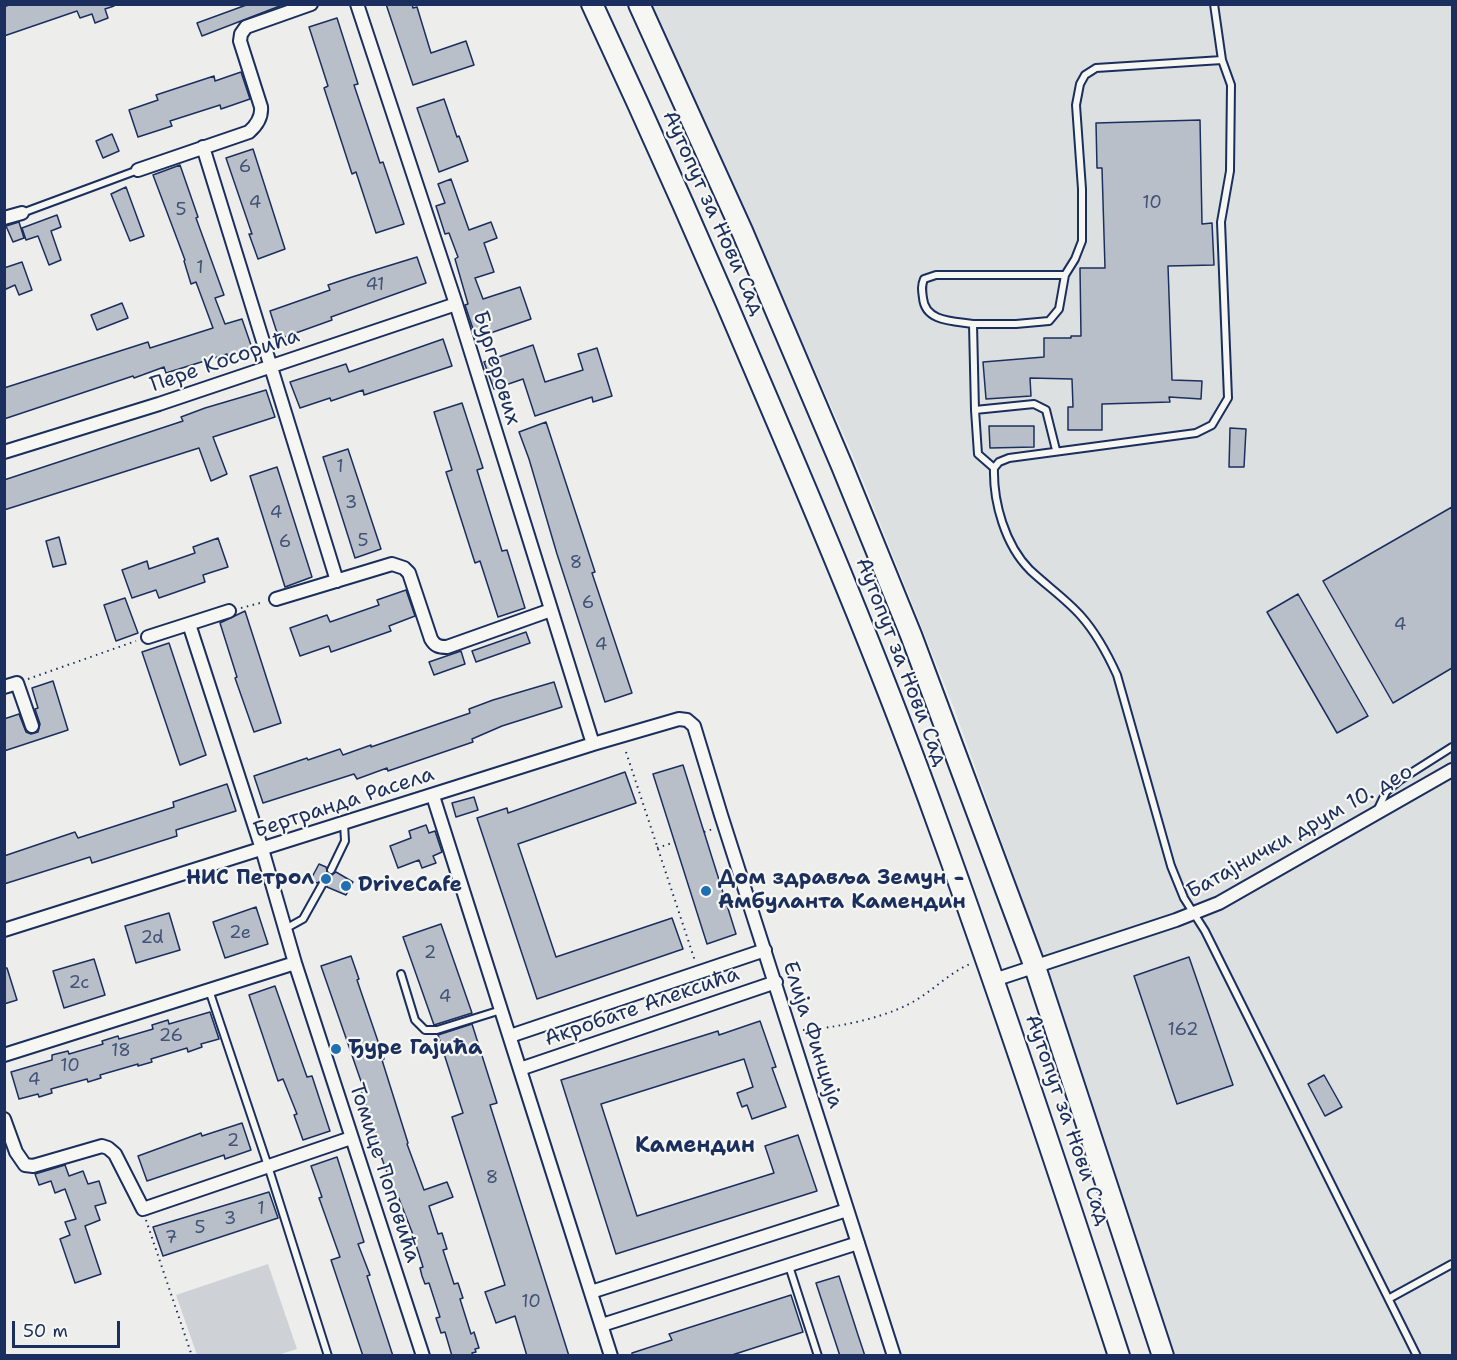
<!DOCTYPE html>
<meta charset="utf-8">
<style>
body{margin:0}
#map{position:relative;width:1457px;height:1360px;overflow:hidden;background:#edeeec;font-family:"Shantell Sans",sans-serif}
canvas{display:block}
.frame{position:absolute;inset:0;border:6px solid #1b2f5e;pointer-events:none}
.scale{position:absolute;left:12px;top:1321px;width:108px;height:27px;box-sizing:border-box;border:3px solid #1b2f5e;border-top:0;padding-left:8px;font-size:18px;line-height:21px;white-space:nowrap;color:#1b2f5e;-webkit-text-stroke:4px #f6f6f2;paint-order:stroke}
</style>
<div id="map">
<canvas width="1457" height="1360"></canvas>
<div class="frame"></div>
<div class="scale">50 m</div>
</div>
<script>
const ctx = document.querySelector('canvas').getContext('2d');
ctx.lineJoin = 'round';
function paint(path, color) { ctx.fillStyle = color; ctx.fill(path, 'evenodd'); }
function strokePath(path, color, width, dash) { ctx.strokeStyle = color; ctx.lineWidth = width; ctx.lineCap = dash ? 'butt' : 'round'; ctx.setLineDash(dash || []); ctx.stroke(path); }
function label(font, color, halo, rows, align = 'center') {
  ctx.font = font + ' "Shantell Sans",sans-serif'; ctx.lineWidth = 4.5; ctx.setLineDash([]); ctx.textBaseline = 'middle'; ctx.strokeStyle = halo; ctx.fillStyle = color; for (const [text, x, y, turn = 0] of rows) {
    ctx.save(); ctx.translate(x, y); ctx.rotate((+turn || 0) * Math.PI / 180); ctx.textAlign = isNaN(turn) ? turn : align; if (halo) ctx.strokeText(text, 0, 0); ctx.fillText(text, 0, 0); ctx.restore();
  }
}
const built = new Path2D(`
 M651,5H1452V1355H1175L1063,1013L954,708L852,453Z`);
const green = new Path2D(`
 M268,1264L297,1349L278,1355H197L176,1295Z`);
const building = new Path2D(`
 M11,4H114V6L105,9L108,18L95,23L92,14L80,18L77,11L4,36V7Z
 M249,4H285L202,36L197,23Z
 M386,4H412L413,8L417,7L431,53L466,41L474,65L413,85Z
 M337,18L358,84L354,85L380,163L383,162L404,224L376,233L356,172L352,174L324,88L328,86L309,27Z
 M241,72L250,99L221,109L220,105L170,121L172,126L138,137L129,110L158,100L156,95L214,76L215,81Z
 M444,99L457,137L459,136L468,161L439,172L417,108Z
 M1200,120L1202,224L1212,223L1214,265L1168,266L1172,380L1202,381L1201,399L1169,397L1170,402L1102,404V430H1068V407H1073L1072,379L1030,378L1031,396L986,399L983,362L1044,357V338H1071V336H1081L1080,268H1105L1102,168H1097L1096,123Z
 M112,134L119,151L103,158L96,141Z
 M253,149L285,249L258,259L249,234H252L226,158Z
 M180,165L198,217L196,218L224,295L215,298L225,324L242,319L252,348L227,356V354L166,373L164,367L134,378L133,376L4,419V388L148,342L150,348L213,328L196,282L191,284L184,261L185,260L153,175Z
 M451,179L469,230L491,222L497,238L484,243L494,272L475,278L483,299L520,287L531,319L476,338L465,305L468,304L455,259L458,257L449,233L445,234L436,206L445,203L438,184Z
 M126,187L144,236L130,241L111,194Z
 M57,215L61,227L51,231L61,260L49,265L38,236L26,240L22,228Z
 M19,222L24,238L13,242L6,226Z
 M417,257L426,283L331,317L332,320L279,339L270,311L330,290L328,285L352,277Z
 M22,262L32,290L19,295L15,285L4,290V268Z
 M122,303L128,318L97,330L91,315Z
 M443,339L452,366L364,395L363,390L331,401L330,398L300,408L290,382L346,364L349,372Z
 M533,345L545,382L583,370L578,354L597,348L612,396L593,402L592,397L535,416L523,379L494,389L484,362Z
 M266,390L275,417L213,437L227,474L211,481L199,448L4,510V480L183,421L181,417L205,408Z
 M462,403L483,468L477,470L502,551L507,550L525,608L498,617L480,561L475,563L446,472L452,470L434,412Z
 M546,422L595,572L592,573L632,693L605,702L557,554L529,459L519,432Z
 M989,426H1034V447L990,448Z
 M1230,428L1246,429L1244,467H1229Z
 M348,449L381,549L355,558L323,457Z
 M277,467L312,577L285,587L250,476Z
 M1452,507V668L1393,703L1323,581Z
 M59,537L66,564L53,567L46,541Z
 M218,538L228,567L203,575L205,582L159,598L156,590L132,598L122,570L147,561L149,569L195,553L193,547Z
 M406,590L415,616L389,626L391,631L331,652L329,646L300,656L290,628L327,615L330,622L379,605L377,600Z
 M1298,594L1368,716L1337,733L1267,612Z
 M125,598L138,633L116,641L104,605Z
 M245,611L281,723L254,732L235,678L237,677L220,623Z
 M526,632L530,643L476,662L472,651Z
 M169,643L206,755L180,765L142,652Z
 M461,651L465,664L434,675L429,662Z
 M53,681L68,730L4,751V719L19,714L26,732L31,734L38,732L40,724L35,709L38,708L32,688Z
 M554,682L562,707L502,726L472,739L473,742L388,771L387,768L357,779L354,774L263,803L254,776L307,758L308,760L340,749L343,755L371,745V747L470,713L469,709L493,700Z
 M683,765L736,934L707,944L653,774Z
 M625,772L636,803L518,844L556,957L672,918L683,949L537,999L477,818L507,808L508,813Z
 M227,784L236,811L176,830L177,836L92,863L90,857L4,884V856L75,832L78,838L174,807L173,802Z
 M474,797L478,810L456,817L452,803Z
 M426,825L429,833L435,831L442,852L433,856L436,863L422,868L419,860L398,868L390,846L411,838L409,831Z
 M319,864L326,867L328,874L332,875L336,872L353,882L346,895L327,887V883L324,880L317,883L311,879Z
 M256,907L268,944L225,958L213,922Z
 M169,913L180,950L136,963L125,926Z
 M441,924L472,1013L434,1025L403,937Z
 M351,956L359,979L357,980L384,1059L382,1060L408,1143L407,1144L424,1190L447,1182L453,1197L429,1206L438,1234L442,1233L447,1249L443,1250L454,1284L458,1283L463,1298L460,1299L471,1334L474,1332L479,1348L475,1349L476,1352L472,1353L473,1356H452L445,1332L441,1333L436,1318L440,1317L429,1283L425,1284L422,1276L420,1268L423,1267L412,1232L396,1191L394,1192L372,1131L374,1130L360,1088L363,1087L321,966Z
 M1189,957L1233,1085L1177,1104L1134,976Z
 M94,959L105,995L64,1008L53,971Z
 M4,968H7L17,1000L4,1004Z
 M275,986L307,1077L312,1076L330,1131L303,1140L294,1115L297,1114L283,1079L278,1081L249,995Z
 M210,1012L219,1039L201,1044L202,1047L188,1052L187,1048L151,1059L152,1062L138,1066V1064L100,1075L101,1078L88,1082L87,1079L51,1089L52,1093L39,1097L38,1094L19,1099L11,1072L52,1060V1055L68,1051L69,1054L103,1044L102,1041L118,1036L119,1039L153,1029L152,1025L168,1020L169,1024Z
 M760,1021L776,1067L772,1068L786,1107L752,1119L747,1105L742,1107L737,1093L753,1087L744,1059L601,1104L637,1216L774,1173L765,1146L798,1135L817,1191L616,1254L561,1080L718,1031L719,1035Z
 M472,1024L497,1103L490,1105L569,1356H527L515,1316L496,1323L485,1292L505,1285L452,1117L463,1113L438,1035Z
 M1324,1075L1342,1107L1325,1116L1308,1084Z
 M242,1123L251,1150L225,1159L224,1155L147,1181L138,1156L201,1133L202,1136Z
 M337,1157L364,1242L358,1244L370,1275L367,1276L393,1356H363L331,1260L340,1257L319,1198L322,1197L311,1166Z
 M65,1165L69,1176L83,1171L88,1184L99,1181L106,1203L95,1206L100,1220L85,1226L101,1274L75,1283L60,1239L70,1235L65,1222L76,1219L65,1189L55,1193L51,1181L39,1185L35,1174Z
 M269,1192L278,1218L163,1256L153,1227Z
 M839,1276L858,1335L865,1356H840L816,1283Z
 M791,1295L803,1332L729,1356H632V1353L672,1340L669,1334Z`);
const path = new Path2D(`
 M241,608L264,602
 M28,679L136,641
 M626,752L695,961
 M704,832L713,829
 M657,848L675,842
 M803,1030C835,1028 879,1019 907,1005C930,994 947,974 970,964
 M146,1220L192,1356`);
const lane = new Path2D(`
 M1214,4L1222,60L1231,85L1230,171L1221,222L1228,398L1212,425L1196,433L1009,458L999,462L994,468C993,502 1005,545 1030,570C1047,586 1066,599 1081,616C1097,634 1107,653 1117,675L1171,866L1184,898L1205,931L1417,1356
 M22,213L138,170
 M973,324C954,321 925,322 923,298C922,291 921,286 924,279L936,275H1065
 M975,410L1034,404L1046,410L1056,450
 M994,468L978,454L975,410L973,324H1016L1049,321L1059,309L1065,275L1075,259L1082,241V189L1076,105L1080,84L1085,75L1096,68L1222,60
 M1378,809L1386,792L1400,780L1452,747
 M331,870L345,841L344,824
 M285,929L303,919L322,885
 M401,974L415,1020L425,1030H437L501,1010
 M209,990L268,1166L328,1356
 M789,1266L818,1356
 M1390,1298L1452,1264`);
const street = new Path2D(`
 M357,4L456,304L593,744
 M203,147L337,581
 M138,170L249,132C257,125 262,117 261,107L240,41L241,34L246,27L311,4
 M4,218L22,213
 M4,452L159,404L456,304
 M276,599L392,564L404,568L409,573L431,639C435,646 439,647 447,647L551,610
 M189,624L262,849L295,963L423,1356
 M148,637L229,611
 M4,687L17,683L32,726
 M433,796L611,1356
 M4,930L593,744L679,719L687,720L694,726L721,815L894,1356
 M994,980L1176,920L1219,903L1452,770
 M510,1036L765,950
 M4,1055L295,963
 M520,1069L776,982
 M4,1119L16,1152L25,1165L33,1166L102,1146L108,1148L115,1154L143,1209L351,1138
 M591,1292L847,1210
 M602,1325L858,1243`);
const primary = new Path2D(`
 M592,4C654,137 713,270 770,405C829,543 887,682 938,824C1002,1000 1061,1178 1119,1356
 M639,4L742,231L842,466L911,635L1035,967L1163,1356`);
const markers = [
 [326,879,6,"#1f6fb2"],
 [346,886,6,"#1f6fb2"],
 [706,891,6,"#1f6fb2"],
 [336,1049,6,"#1f6fb2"]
];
const numberNames = [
 ["6",245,167],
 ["4",255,203],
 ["10",1152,203],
 ["5",181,210],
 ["1",200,268],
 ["41",375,285],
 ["1",340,467],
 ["3",351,503],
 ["4",276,513],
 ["5",363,541],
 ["6",285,542],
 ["8",576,563],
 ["6",588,603],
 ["4",1400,625],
 ["4",601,645],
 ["2e",240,933],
 ["2d",152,938],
 ["2",430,953],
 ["2c",79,983],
 ["4",445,997],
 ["162",1183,1030],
 ["26",171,1036],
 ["18",121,1051],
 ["10",70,1066],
 ["4",34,1080],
 ["2",233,1141],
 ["8",492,1178],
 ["1",261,1209],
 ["3",230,1219],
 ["5",200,1228],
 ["7",171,1238],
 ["10",531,1302]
];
const streetNames = [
 ["Аутопут за Нови Сад",713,213,66],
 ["Пере Косорића",225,361,-19],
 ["Бургерових",496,368,73],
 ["Аутопут за Нови Сад",901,662,69],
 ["Бертранда Расела",344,803,-18],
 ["Батајнички друм 10. део",1300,832,-29],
 ["Акробате Алексића",642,1007,-19],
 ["Елија Финција",812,1035,72],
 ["Аутопут за Нови Сад",1067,1120,71],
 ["Томице Поповића",384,1173,72]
];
const poiNames = [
 ["НИС Петрол",314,879,"right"],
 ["Дом здравља Земун -",718,879],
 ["Амбуланта Камендин",718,903],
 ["DriveCafe",358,886],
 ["Ђуре Гајића",348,1049]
];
const neighbourhoodNames = [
 ["Камендин",695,1146]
];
paint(built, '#dde0e1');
paint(green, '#ced2d7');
paint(building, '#b9bfc8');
strokePath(building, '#1b2f5e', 1.5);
strokePath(lane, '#1b2f5e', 10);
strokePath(street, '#1b2f5e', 16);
strokePath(primary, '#1b2f5e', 24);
strokePath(path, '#1b2f5e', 2, [1.5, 4.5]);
strokePath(lane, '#f6f6f2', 6);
strokePath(street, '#f6f6f2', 12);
strokePath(primary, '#f6f6f2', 20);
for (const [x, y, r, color] of markers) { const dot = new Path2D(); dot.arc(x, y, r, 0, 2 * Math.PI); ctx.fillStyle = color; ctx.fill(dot); strokePath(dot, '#f6f6f2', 2); }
label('18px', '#425378', null, numberNames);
label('21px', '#1b2f5e', '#f6f6f2', streetNames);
label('bold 21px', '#1b2f5e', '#f6f6f2', poiNames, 'left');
label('bold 22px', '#1b2f5e', '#f6f6f2', neighbourhoodNames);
</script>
